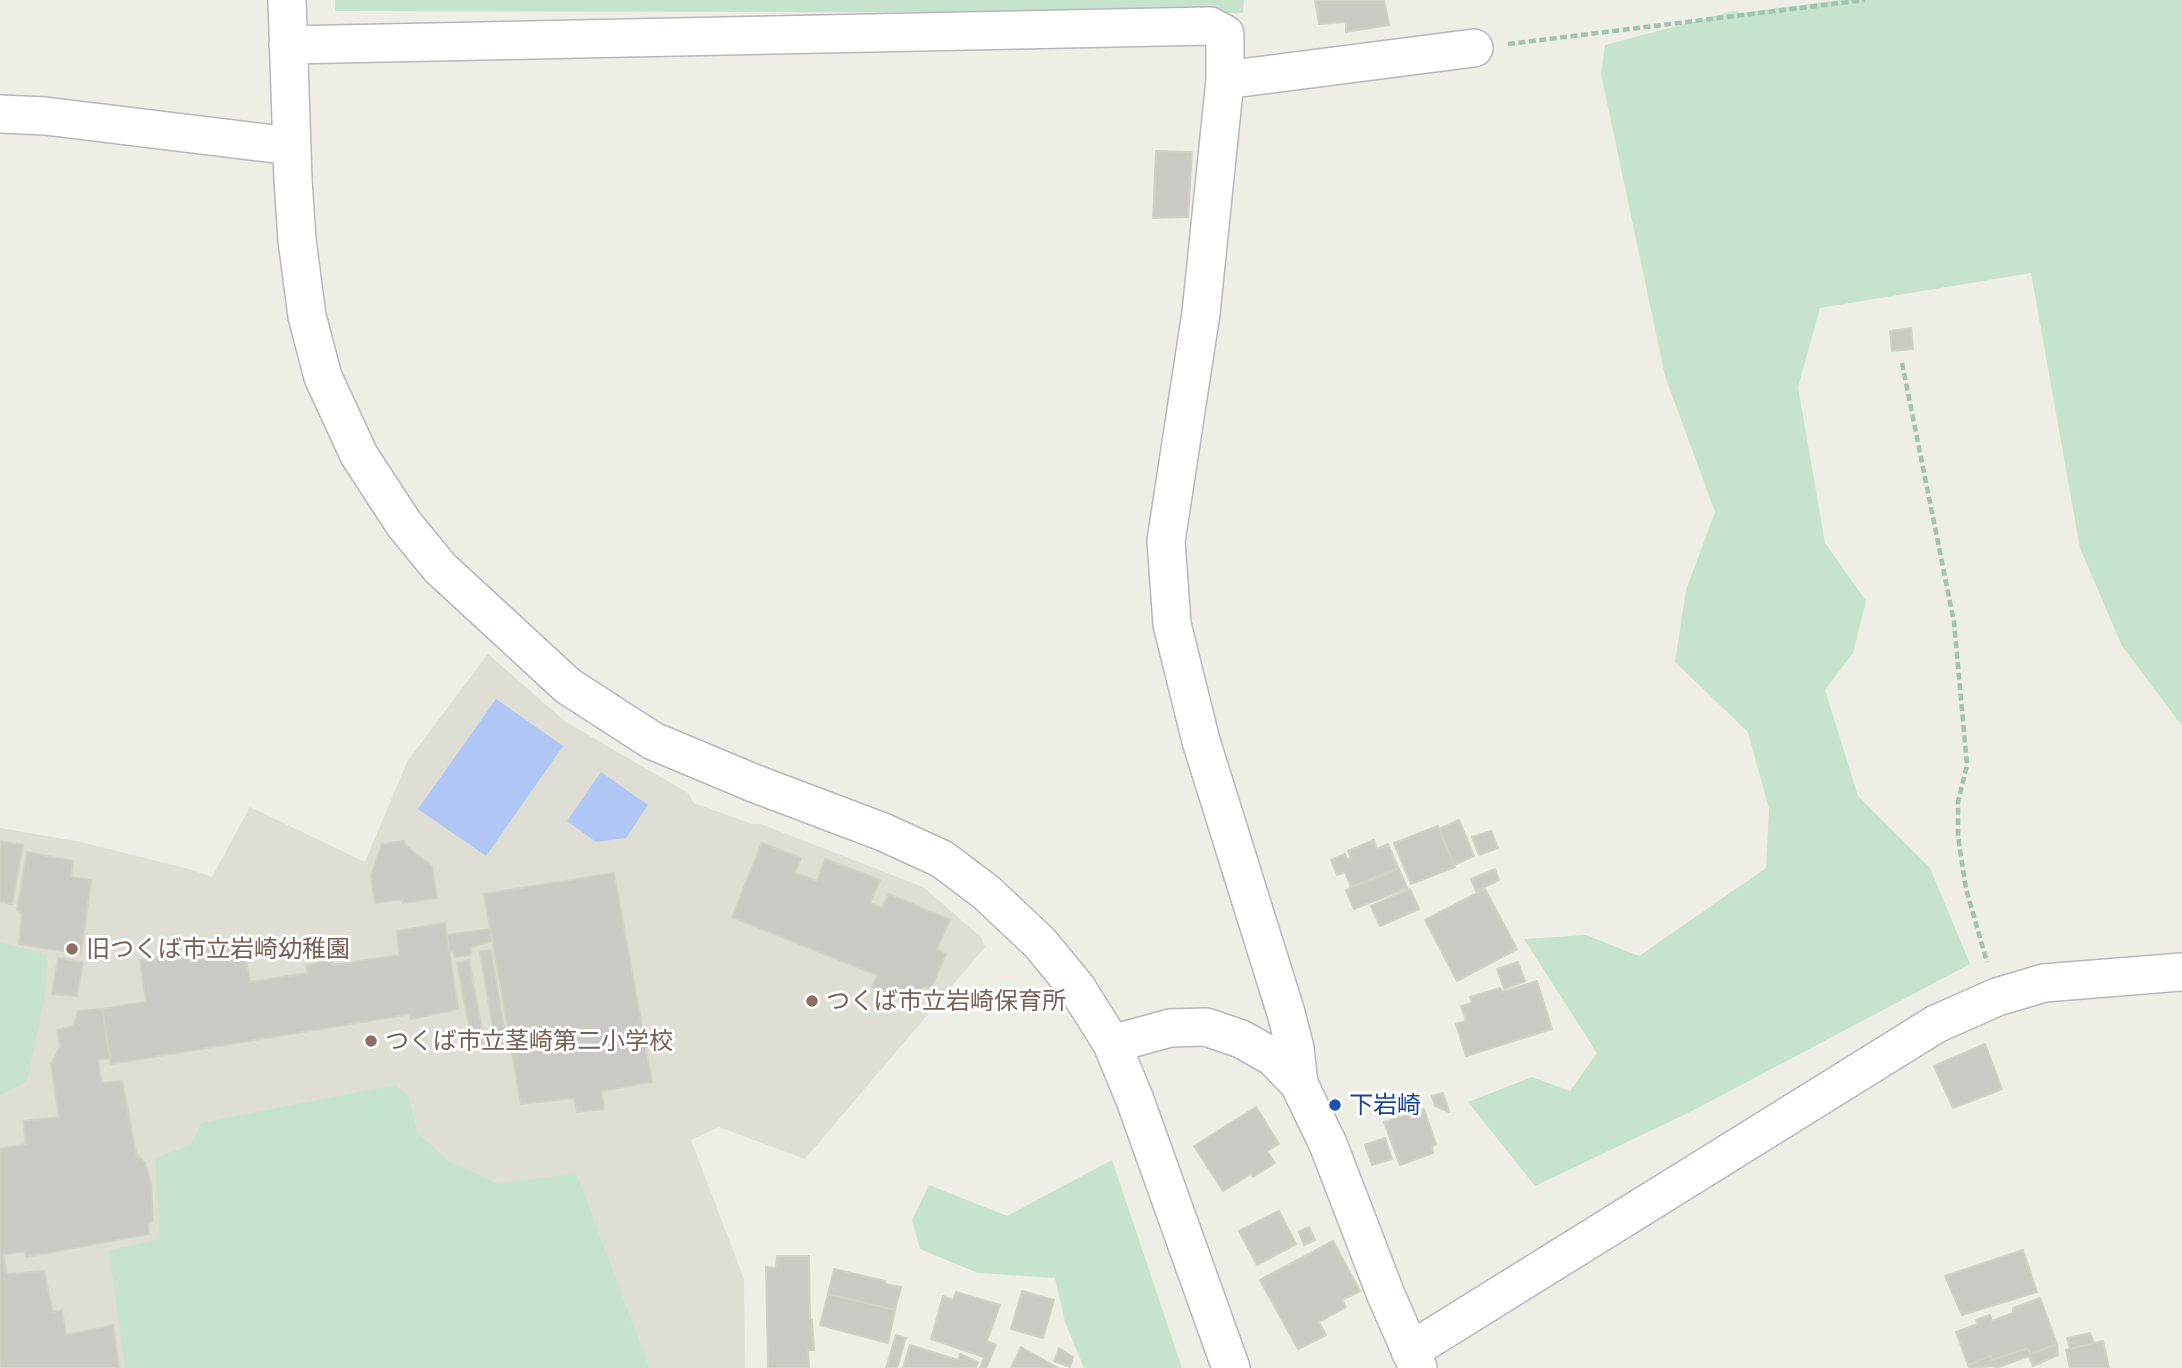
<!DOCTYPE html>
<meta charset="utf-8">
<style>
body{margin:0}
canvas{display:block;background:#eeeee7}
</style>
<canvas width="2182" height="1368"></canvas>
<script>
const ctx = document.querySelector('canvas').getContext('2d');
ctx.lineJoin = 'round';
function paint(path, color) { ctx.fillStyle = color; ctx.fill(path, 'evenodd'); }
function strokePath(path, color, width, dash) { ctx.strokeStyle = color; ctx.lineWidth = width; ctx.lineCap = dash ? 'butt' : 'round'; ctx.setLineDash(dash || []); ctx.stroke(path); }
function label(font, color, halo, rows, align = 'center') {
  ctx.font = font + ' "Exo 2","Noto Sans JP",sans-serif'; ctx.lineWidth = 6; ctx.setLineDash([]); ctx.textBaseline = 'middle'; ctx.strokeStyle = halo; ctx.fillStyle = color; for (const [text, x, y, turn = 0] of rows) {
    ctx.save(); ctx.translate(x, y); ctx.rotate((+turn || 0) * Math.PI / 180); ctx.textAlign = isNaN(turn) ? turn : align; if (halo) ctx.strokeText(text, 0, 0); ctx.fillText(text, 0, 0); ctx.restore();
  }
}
const education = new Path2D(`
 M488,654L566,722L688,793L694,803L752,824H761L923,887L981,937L985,947L805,1159L719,1127L691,1140L744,1279L745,1368H0V828L81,842L189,869L212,877L250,807L365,862L407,762Z`);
const green = new Path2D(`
 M335,0H1244L1243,13L335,11Z
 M1839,0H2182V726L2122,646L2080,548L2031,273L1820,308L1798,387L1825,543L1866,601L1853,653L1825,690L1858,796L1930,868L1970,964L1692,1111L1535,1186L1468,1102L1532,1077L1570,1091L1597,1053L1524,939L1586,935L1639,956L1766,868L1769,809L1748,732L1675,662L1686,590L1715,512L1665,376L1601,74L1605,45L1734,11L1741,13Z
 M0,942L47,955L45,994L27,1082L0,1095Z
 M395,1085L409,1097L417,1133L450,1162L498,1184L576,1173L649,1368H125L109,1250L160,1239L155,1158L191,1145L201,1123Z
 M1112,1160L1182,1368H1084L1065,1322L1055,1278L978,1273L920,1249L912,1220L929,1185L1007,1216Z`);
const water = new Path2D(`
 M496,699L563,746L486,856L418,809Z
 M601,772L648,805L626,838L596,842L567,821Z`);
const building = new Path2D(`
 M1315,0H1384L1389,25L1346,32V22L1319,24Z
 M1156,151L1192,152L1188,217L1153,218Z
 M1911,328L1913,349L1892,351L1890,331Z
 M1459,820L1474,856L1454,865L1439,829Z
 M1438,826L1455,867L1411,884L1394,843Z
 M1491,831L1498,848L1479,855L1472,837Z
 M1374,840L1377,849L1388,844L1398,868L1351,887L1345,872L1337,875L1331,860L1345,854L1347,860L1351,858L1348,851Z
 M0,841L23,845L12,904L0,902Z
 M404,841L405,845L432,866L437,898L403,903V899L375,903L371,875L382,844Z
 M762,843L801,858L795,873L817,881L825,859L880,880L870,903L882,908L889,894L950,920L937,949L946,954L931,988L923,987L914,1005L872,987L877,975L732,917Z
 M27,852L73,861L71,877L91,880L81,954L19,944L22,914L17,909Z
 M1399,869L1407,888L1354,909L1346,890Z
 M1495,869L1499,880L1476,891L1471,879Z
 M614,873L652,1082L601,1091L604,1109L577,1112L574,1098L521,1104L484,894Z
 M1410,889L1419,909L1380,926L1371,906Z
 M1485,889L1517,949L1457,981L1425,920Z
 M445,923L458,1009L411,1019L410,1014L111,1064L102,1009L146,1002L140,960L243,944L250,982L307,973L306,965L332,960V965L399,955L397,931Z
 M490,929L493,941L471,947V955L455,957L453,951L450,952L447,935Z
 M491,950L507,1045L496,1046L480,952Z
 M58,958L83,962L77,996L52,994Z
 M469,960L485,1047L473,1048L457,963Z
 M1518,962L1525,981L1504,989L1497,969Z
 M1537,981L1552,1029L1466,1056L1456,1024L1466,1021L1461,1006L1472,1003L1470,997L1500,988L1502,992Z
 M102,1009L110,1058L98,1060L102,1083L122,1081L136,1153L145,1163L151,1183L153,1220L148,1224L149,1234L26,1257L25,1251L0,1255V1149L26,1144L23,1121L59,1117L51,1064L60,1046L57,1030L73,1026L78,1011Z
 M1985,1044L2002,1089L1953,1108L1934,1066Z
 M1443,1093L1447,1105L1449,1112L1435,1106L1432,1096Z
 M1256,1107L1279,1144L1267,1151L1275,1163L1253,1177L1251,1174L1223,1191L1194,1146Z
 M1424,1109L1436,1144L1432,1147L1433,1153L1400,1165L1384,1122Z
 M1385,1138L1392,1159L1372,1165L1365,1145Z
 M1279,1211L1296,1244L1257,1265L1239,1231Z
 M1309,1227L1315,1240L1304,1245L1299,1232Z
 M1333,1241L1360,1291L1342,1300L1346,1307L1319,1322L1326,1335L1298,1349L1260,1280Z
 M2023,1250L2037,1292L1962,1315L1945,1276Z
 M0,1255H3L7,1274L44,1271L53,1312L62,1310L66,1335L113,1325L119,1368H0Z
 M777,1256H809L810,1319L812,1320L814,1350H808L809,1368H768L766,1267L776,1268Z
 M834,1269L885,1281V1284L901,1287L895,1310L828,1294Z
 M1022,1291L1054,1300L1043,1338L1011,1329Z
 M956,1292L1000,1305L987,1341L996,1345L986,1368H980L984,1357L931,1339L943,1296L953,1300Z
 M828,1294L895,1310L888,1343L820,1325Z
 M2040,1298L2057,1344L2030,1354L2028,1348L1992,1360L1991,1356L1968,1365L1956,1332L1978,1324L1976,1320L1990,1315L1992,1321L2013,1313V1308Z
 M2090,1333L2094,1343L2070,1349L2067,1338Z
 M896,1335L906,1338L897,1368H886Z
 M2103,1341L2109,1368H2070L2066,1350Z
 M2057,1344L2058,1355L2033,1366L2029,1356L1996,1368L1994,1366L1969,1368L1968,1365L1991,1356L1992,1360L2028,1348L2030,1354Z
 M910,1345L958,1360L960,1354L978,1362L976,1368H903Z
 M1021,1347L1058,1368H1011Z
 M1059,1348L1073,1357L1070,1367L1054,1361Z`);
const path = new Path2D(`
 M1508,44L1865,0
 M1902,363L1954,622L1967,765L1958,802V836L1966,889L1987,962`);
const minor = new Path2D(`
 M287,0L293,180L297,240L307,316L323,377L359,455L404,524L440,568L568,686L653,741L756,784L883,832L942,859L987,893L1040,943L1077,988L1112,1044L1135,1100L1231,1368
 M288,45L1210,26L1225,34V80L1201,313L1166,541L1172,624L1201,741L1286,1013L1295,1048L1299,1084
 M1225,80L1474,48
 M0,114L45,116L291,146
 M1112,1044L1170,1028L1206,1027L1241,1039L1273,1057L1299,1084L1328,1144L1386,1295L1418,1368
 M1410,1351L1936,1024L1997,997L2044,983L2182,972`);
const markers = [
 [72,949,7,"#8d6e63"],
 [812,1001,7,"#8d6e63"],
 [371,1041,7,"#8d6e63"],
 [1335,1105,7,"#1a4fb4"]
];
const educationNames = [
 ["旧つくば市立岩崎幼稚園",86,949],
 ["つくば市立岩崎保育所",826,1001],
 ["つくば市立茎崎第二小学校",385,1041]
];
const transitNames = [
 ["下岩崎",1349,1105]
];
paint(education, '#deded5');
paint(green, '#c6e3cd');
paint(water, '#b0c7f5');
paint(building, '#cac9c3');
strokePath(building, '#d2d1c5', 2);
strokePath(minor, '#b7b7bb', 40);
strokePath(path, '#a0c3b2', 4.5, [7, 3.5]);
strokePath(minor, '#fff', 37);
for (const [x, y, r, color] of markers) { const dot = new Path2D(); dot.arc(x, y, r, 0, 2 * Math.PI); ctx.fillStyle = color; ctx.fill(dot); strokePath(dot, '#fff', 2.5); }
label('24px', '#785e54', '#fff', educationNames, 'left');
label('24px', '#164399', '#fff', transitNames, 'left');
</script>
